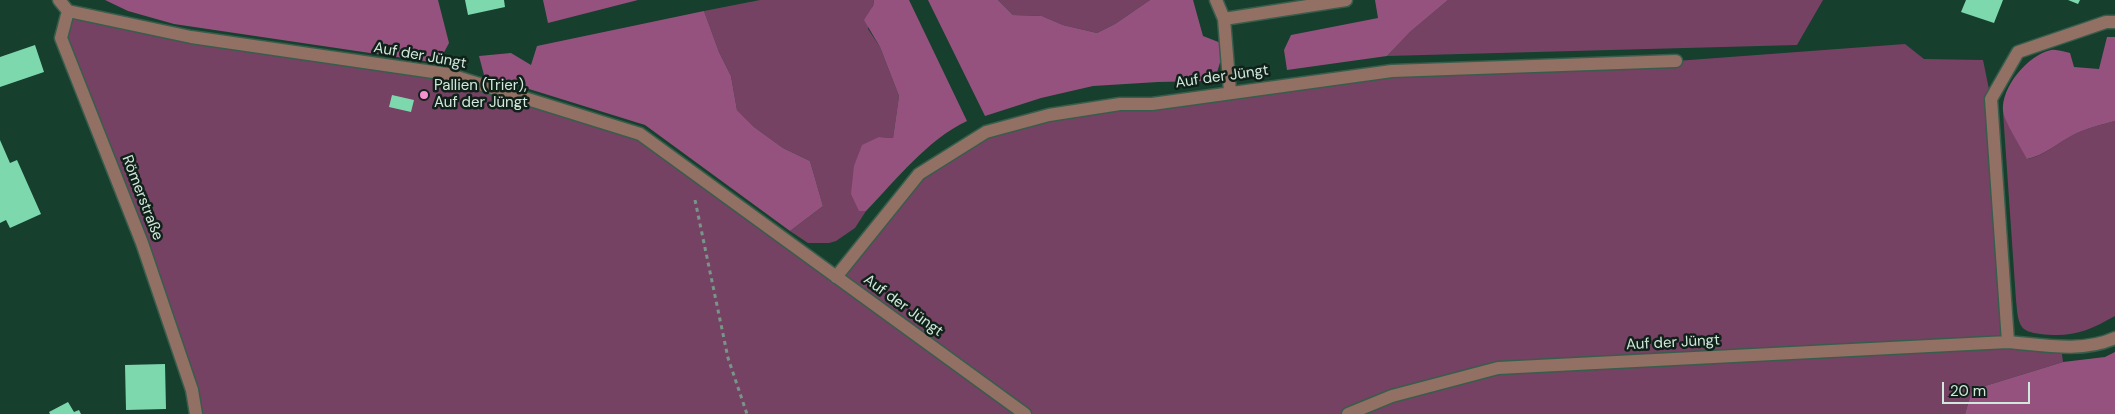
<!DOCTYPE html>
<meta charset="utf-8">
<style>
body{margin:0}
#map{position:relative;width:2115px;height:414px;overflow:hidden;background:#163f2d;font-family:"DM Sans",sans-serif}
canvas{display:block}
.scale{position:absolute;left:1942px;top:382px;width:88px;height:22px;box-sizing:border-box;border:2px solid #d2e8dc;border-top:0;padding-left:6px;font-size:15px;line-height:18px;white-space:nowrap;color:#d2e8dc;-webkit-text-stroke:4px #102119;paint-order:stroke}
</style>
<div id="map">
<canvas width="2115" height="414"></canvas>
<div class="scale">20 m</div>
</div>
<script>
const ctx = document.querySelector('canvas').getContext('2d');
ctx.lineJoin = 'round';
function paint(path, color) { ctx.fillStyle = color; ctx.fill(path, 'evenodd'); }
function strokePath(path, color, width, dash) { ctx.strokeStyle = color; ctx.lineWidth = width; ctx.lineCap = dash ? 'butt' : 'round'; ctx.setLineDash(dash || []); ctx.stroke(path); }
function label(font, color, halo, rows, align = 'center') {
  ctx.font = font + ' "DM Sans",sans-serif'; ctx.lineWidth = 5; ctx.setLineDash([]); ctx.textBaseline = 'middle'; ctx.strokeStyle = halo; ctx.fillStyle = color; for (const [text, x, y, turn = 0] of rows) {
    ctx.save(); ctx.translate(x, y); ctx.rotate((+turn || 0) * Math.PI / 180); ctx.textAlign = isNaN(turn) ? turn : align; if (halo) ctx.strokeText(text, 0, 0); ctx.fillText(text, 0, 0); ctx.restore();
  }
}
const green = new Path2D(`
 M760,0H874L868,29L880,47L899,96L893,138L879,137L859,211H866L855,228L836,241L829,243H808L790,231L823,206L810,161L783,148L754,127L737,110L731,76L719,52L704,11Z
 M998,0H1150L1115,24L1097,33L1063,25L1042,16L1013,15Z
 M1448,0H1823L1797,45L1387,56L1410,32Z
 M68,11L447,74L640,134L836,277L919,174L986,132L1049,115L1392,71L1676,61L1905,44L1924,59L1983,60L1991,99L2008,342L2061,347L2063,362L1972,390L1965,414H200L61,38Z
 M2003,112L2028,159C2047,154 2056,144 2073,135C2087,128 2100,125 2115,121V316C2088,331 2072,338 2040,334C2034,333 2026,332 2022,327C2017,320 2017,308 2016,300Z`);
const forest = new Path2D(`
 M105,0H438L449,43L442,56L431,62L174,24L128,11Z
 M543,0H638L548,23Z
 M874,0H909L967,121C927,140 897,179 866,211H859L851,194L854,166L862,145L879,137L893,138L899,96L880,47L864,20L873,6Z
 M928,0H998L1013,15L1042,16L1063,25L1097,33L1115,24L1150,0H1193L1203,36L1221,43V59L1216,76L1203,81L1158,82L1093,86L1041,98L985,116Z
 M1375,0H1448L1410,32L1387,56L1287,70L1284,50L1291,35L1378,18Z
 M704,11L719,52L731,76L737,110L754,127L783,148L810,161L823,206L790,231L645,125L484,75L479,56L511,53L531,65L537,46Z
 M2107,37H2115V121C2100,125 2087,128 2073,135C2056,144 2047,154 2027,159C2022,149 2004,121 2003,111C2001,87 2028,55 2051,50C2057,49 2064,52 2070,53L2074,67L2099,69Z
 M2115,352V414H1965L1972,390L2063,362L2105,357Z`);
const building = new Path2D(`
 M465,0H504L505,7L468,15Z
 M1966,0H2003L1994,23L1961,12Z
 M2068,0H2080L2078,4Z
 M35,45L44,72L0,87V57Z
 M392,95L414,100L411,112L389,107Z
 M0,140L10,163L17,160L41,214L10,228L6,220L0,223Z
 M165,364L166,409L126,410L125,365Z
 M68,402L74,412L79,410L81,414H50L49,412Z`);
const path = new Path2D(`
 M695,200L728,358L747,414`);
const minor = new Path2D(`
 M59,0L68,11
 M1216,0L1224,19L1230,92
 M68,11L191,37L447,74L640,134L1025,414
 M68,11L61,38L142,243L192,390L196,414
 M1224,19L1346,0
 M836,277L919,174L986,132L1049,115L1120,104H1152L1392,71L1676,61
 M2008,342L1991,99L2018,52L2106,22H2115
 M1348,414L1392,396L1498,368L2008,342C2043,345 2082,353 2115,338`);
const markers = [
 [424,95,5,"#f690d1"]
];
const streetNames = [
 ["Auf der Jüngt",420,56,10],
 ["Auf der Jüngt",1222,77,-8],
 ["Römerstraße",142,198,69],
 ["Auf der Jüngt",903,306,36],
 ["Auf der Jüngt",1673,343,-3]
];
const poiNames = [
 ["Pallien (Trier),",434,86],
 ["Auf der Jüngt",434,103]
];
paint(green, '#764263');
paint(forest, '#96527e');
paint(building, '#7dd8ad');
strokePath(minor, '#385d4c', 15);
strokePath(path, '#779688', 3, [4, 4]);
strokePath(minor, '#927063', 12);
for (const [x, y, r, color] of markers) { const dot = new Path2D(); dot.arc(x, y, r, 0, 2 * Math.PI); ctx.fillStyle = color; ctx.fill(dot); strokePath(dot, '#102119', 2); }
label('15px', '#d2e8dc', '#102119', streetNames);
label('15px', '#d2e8dc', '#102119', poiNames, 'left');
</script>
